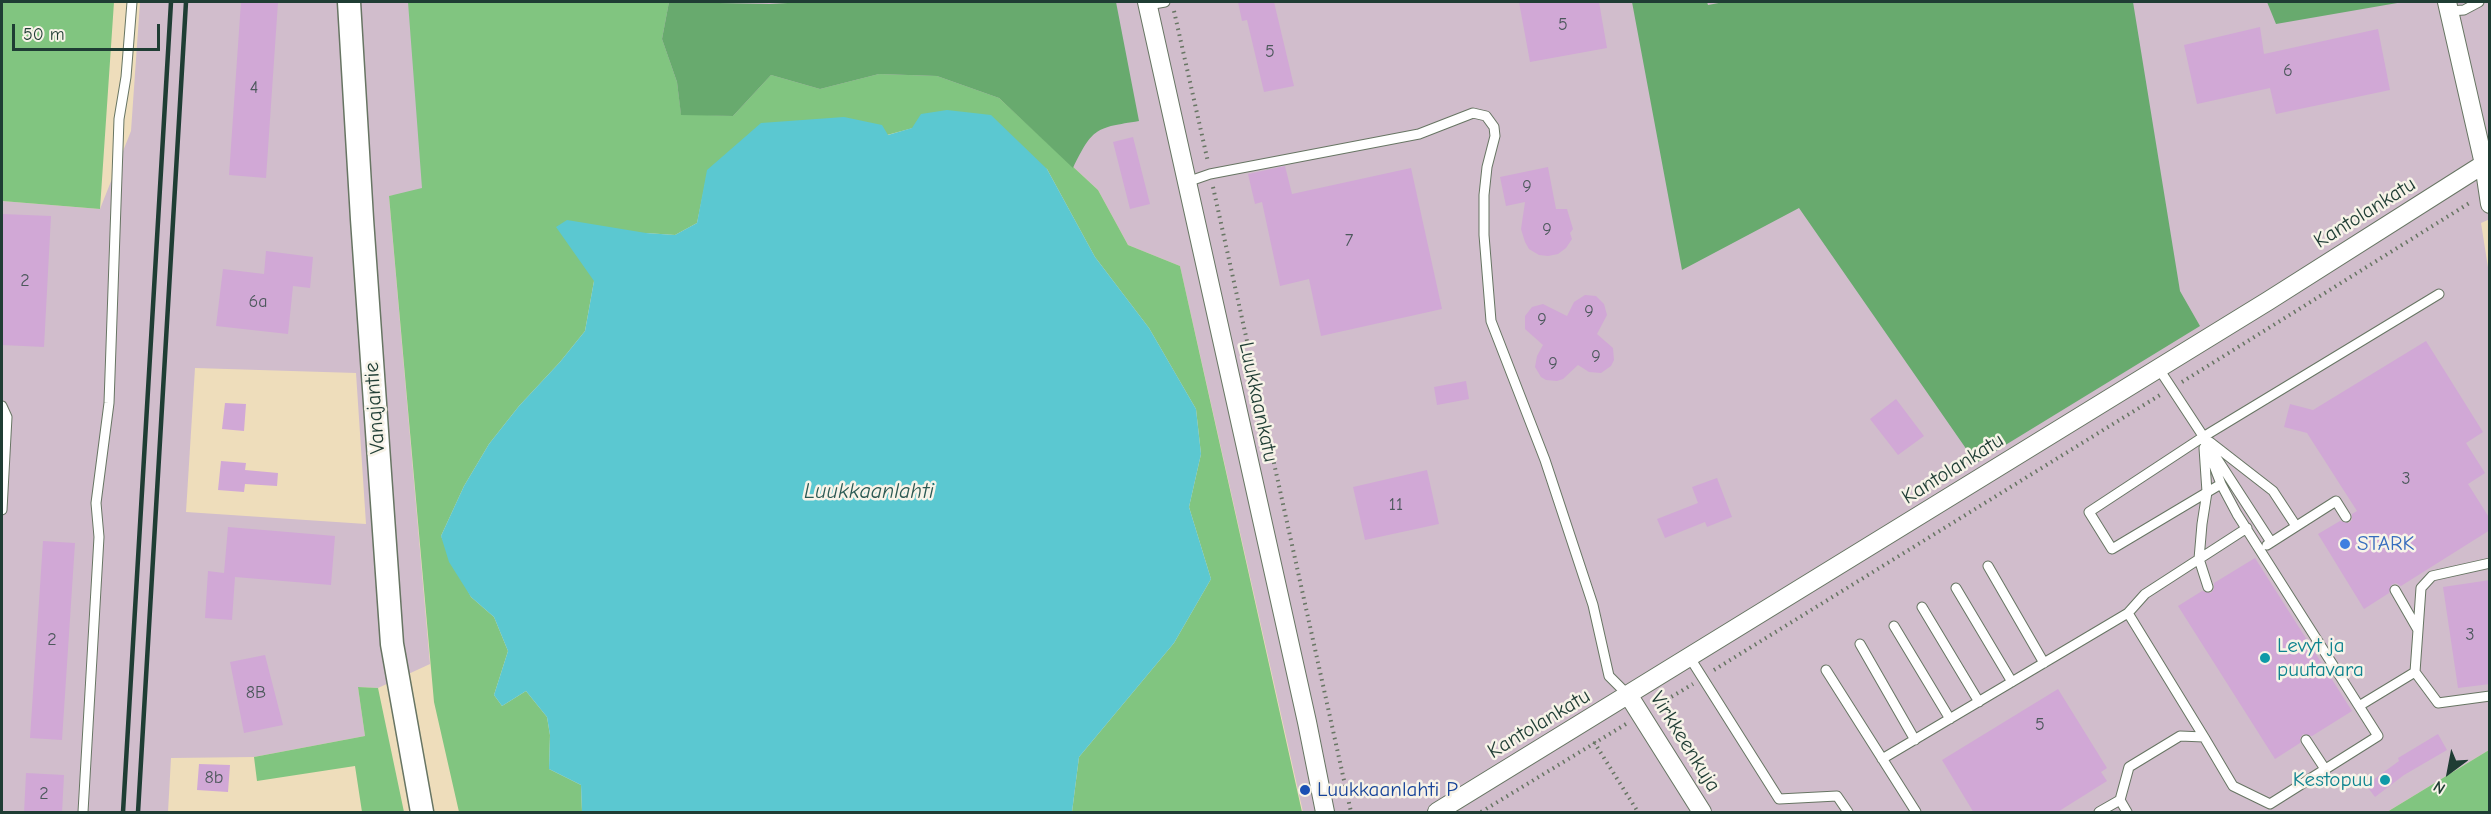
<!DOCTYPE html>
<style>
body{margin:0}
#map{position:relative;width:2491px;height:814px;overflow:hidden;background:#edb;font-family:"Comic Neue",sans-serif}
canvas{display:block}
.frame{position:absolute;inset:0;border:3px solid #1f3d34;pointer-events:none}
.north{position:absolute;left:2419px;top:742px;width:60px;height:60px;-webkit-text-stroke:4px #f7f3e8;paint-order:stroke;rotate:212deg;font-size:16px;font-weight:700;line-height:24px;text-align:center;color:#1f3d34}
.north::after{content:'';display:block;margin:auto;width:21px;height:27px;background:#1f3d34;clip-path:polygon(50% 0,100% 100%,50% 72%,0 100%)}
.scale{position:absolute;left:12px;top:24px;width:148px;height:27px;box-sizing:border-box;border:3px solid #1f3d34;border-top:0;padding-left:8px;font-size:18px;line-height:21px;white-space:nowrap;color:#1f3d34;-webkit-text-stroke:4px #f7f3e8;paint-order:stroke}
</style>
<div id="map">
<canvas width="2491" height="814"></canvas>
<div class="frame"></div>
<div class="north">N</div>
<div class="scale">50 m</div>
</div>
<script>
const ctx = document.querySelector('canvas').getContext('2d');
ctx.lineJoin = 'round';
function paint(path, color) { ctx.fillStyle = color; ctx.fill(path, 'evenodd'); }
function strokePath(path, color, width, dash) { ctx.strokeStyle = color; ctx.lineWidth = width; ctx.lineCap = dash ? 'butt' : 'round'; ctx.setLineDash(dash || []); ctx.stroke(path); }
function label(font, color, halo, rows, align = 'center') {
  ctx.font = font + ' "Comic Neue",sans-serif'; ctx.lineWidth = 5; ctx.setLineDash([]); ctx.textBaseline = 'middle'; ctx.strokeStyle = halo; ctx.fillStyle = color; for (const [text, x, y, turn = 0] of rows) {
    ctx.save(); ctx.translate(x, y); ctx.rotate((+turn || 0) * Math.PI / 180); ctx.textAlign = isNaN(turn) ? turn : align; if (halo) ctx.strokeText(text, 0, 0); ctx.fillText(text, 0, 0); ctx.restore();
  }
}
const industrial = new Path2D(`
 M140,2H2489L2490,219L2481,223L2490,280L2489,750L2387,812H1303L1180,266L1128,245L1098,190L999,98L676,154L389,196L430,664L378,688L358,687L365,736L254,757L171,758L168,812H2V201L100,209L131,131ZM195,368L356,373L366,524L186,512Z`);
const green = new Path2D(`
 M2,2H114L100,209L2,201Z
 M408,2H669L662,39L677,82L681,114L733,116L771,75L820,89L879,74L937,76L999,98L1098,190L1128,245L1180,266L1302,812H1072L1079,757L1174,643L1211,579L1189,507L1201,454L1196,409L1149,328L1095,257L1047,169L913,128L887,135L708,170L697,223L675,235L646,233L594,281L585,331L560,362L519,406L489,444L464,486L441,536L471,597L494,617L508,651L494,695L502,706L526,691L547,717L550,735L549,769L581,785L582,812H459L434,702L389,196L422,188Z
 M358,687L378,688L404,812H362L355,766L257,781L254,757L365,736Z
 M2489,750V812H2387Z`);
const forest = new Path2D(`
 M669,2L770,4L805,2H1116L1139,121C1096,128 1093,127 1073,168L999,98L937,76L879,74L820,89L771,75L733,116L681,115L677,82L662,39Z
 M1632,2H1707L1708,5L1724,2H2133L2180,291L2200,326L1976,463L1799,208L1682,270Z
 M2267,2H2403L2276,24Z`);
const water = new Path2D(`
 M947,110L991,115L1047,169L1095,257L1149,328L1196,409L1201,454L1189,507L1211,579L1174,643L1079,757L1072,812H582L581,785L549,769L550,735L547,717L526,691L502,706L494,695L508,651L494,617L471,597L449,562L441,536L464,486L489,444L519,406L560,362L585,331L594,281L556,227L567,220L646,233L675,235L697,223L707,170L761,123L844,117L882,125L888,135L912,128L921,114Z`);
const building = new Path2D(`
 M241,2H278L266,178L229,175Z
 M1238,2H1274L1294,86L1264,92L1247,20L1242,21Z
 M1519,2H1599L1607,48L1530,62Z
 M2260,27L2264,54L2378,29L2390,90L2276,114L2270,88L2197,104L2184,45Z
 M1133,137L1150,204L1130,209L1113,142Z
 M1285,166L1292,194L1411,168L1442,309L1321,336L1309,279L1280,286L1262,202L1255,204L1248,174Z
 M1548,167L1556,209H1567L1573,229L1570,233L1572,239L1566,248L1558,254L1548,256L1539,255L1529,249L1525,242L1521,229L1525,202L1506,206L1500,177Z
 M2,214L51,216L44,347L2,345Z
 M266,251L313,257L310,288L293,286L288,334L216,326L223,269L264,274Z
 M1585,295L1596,296L1604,304L1607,315L1597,334L1613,348L1614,360L1611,366L1601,373L1589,372L1578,365L1563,379L1557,381L1546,380L1541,377L1535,367L1537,356L1543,345L1525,329V316L1532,307L1543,304L1567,316L1574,302Z
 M2426,341L2483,432L2466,443L2485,473L2468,484L2490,519V530L2401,586L2396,583L2391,585L2389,593L2364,609L2318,534L2340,521L2349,523L2352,520V514L2357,511L2307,433L2284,427L2290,404L2313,410Z
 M1466,381L1469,399L1437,405L1434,387Z
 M1896,399L1924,436L1898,455L1870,419Z
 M225,403L246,404L244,431L222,429Z
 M221,461L246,463L245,470L278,473L277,486L245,484L244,492L218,490Z
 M1427,470L1439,524L1365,540L1353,487Z
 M1717,478L1732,517L1707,527L1705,522L1665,538L1657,519L1698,503L1692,487Z
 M228,527L335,536L331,585L235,577L232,620L205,618L208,571L224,573Z
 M43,541L75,543L62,740L30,738Z
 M2255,558L2352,711L2312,736L2303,734L2300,738V743L2275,759L2178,606L2202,591L2211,593L2214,589V583Z
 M2490,580V684L2458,688L2443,587Z
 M265,655L283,725L244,733L230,662Z
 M2058,689L2107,768L2101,772L2107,781L2056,813H1974L1942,760Z
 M2438,734L2447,750L2404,775L2375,797L2366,785L2399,761L2398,758Z
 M199,764L230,765L228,792L197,790Z
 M26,773L64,775L62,813H24Z`);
const path = new Path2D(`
 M1174,11L1208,162
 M1213,187L1351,812
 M2182,382L2471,202
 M1714,670L2160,395
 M1656,706L1693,684
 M1594,742L1638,812
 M1481,812L1626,724`);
const service = new Path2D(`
 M1148,5L1165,2
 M2450,11L2464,10L2479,2
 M1187,182L1210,174L1419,134L1473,113L1486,116L1494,127L1495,136L1487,167L1484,195V235L1491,321L1545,460L1593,605L1609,676L1629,696
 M2159,369L2205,439
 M2,406L7,417L2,510
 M2210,442L2273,491L2296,526
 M2204,448L2207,492L2202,524L2199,559L2208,587
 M2212,451L2271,542
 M2221,484L2112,549L2089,512L2203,437L2439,294
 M2267,545L2336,501L2346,517
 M2490,563L2432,576L2421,588L2415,672L2438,703L2490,696
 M1988,566L2044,663
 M1956,588L2012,682
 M2395,590L2418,630
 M1922,607L1979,702
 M1894,626L1950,719
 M1860,644L1915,740
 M1690,658L1779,799L1837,796L1848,812
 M1826,670L1916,812
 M2359,706L2415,672
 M2204,737L2128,613L2145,594L2247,528
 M2306,740L2325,769
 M1882,759L2128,613
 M2120,800L2127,812
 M83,812L99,537L96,503L109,403L119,119L126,77L132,2
 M2099,812L2120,800L2129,767L2180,736L2204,737L2233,786L2270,804L2378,736L2237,514L2221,484L2203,437`);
const minor = new Path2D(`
 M1147,2L1307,722L1325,812
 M2447,2L2484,164L2490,204
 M1629,696L1702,812
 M1437,812L2268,301L2484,164`);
const tertiary = new Path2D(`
 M349,2L362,219L392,644L422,812`);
const rail = new Path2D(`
 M123,812L171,2
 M138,812L186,2`);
const markers = [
 [2345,544,6,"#3f7fe0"],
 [2265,658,6,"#0f9aa8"],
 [2385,780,6,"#0f9aa8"],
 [1305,790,6,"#1a4fb4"]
];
const numberNames = [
 ["5",1563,25],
 ["5",1270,52],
 ["6",2288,71],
 ["4",254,88],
 ["9",1527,187],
 ["9",1547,230],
 ["7",1349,241],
 ["2",25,281],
 ["6a",258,302],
 ["9",1589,312],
 ["9",1542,320],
 ["9",1596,357],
 ["9",1553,364],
 ["3",2406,479],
 ["11",1396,505],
 ["3",2470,635],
 ["2",52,640],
 ["8B",256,693],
 ["5",2040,725],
 ["8b",214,778],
 ["2",44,794]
];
const streetNames = [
 ["Kantolankatu",2365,213,-32],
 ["Luukkaankatu",1258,402,78],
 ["Vanajantie",375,408,-94],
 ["Kantolankatu",1953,469,-32],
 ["Kantolankatu",1539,724,-31],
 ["Virkkeenkuja",1685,742,58]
];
const shopNames = [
 ["STARK",2357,544]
];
const cultureNames = [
 ["Levyt ja",2277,646],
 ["puutavara",2277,670],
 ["Kestopuu",2373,780,"right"]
];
const transitNames = [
 ["Luukkaanlahti P",1317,790]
];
const waterNames = [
 ["Luukkaanlahti",869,492]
];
paint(industrial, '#d1bdcc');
paint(green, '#81c580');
paint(forest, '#68aa6e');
paint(water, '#5bc8d1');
paint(building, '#d1a8d6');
strokePath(service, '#677563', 11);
strokePath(minor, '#677563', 20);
strokePath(tertiary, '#677563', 25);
strokePath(path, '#677563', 4, [1.5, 4.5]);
strokePath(service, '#fff', 9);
strokePath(minor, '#fff', 18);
strokePath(tertiary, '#fff', 22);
strokePath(rail, '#1f3d34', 4.5);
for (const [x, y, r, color] of markers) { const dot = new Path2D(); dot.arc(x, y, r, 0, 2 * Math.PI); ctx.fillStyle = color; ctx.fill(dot); strokePath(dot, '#f7f3e8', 2); }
label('18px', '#4c585c', null, numberNames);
label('21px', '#1f3d34', '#f7f3e8', streetNames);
label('21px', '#366cbe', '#f7f3e8', shopNames, 'left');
label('21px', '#0d838f', '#f7f3e8', cultureNames, 'left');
label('21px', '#164399', '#f7f3e8', transitNames, 'left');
label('italic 22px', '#2b5953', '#f7f3e8', waterNames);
</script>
